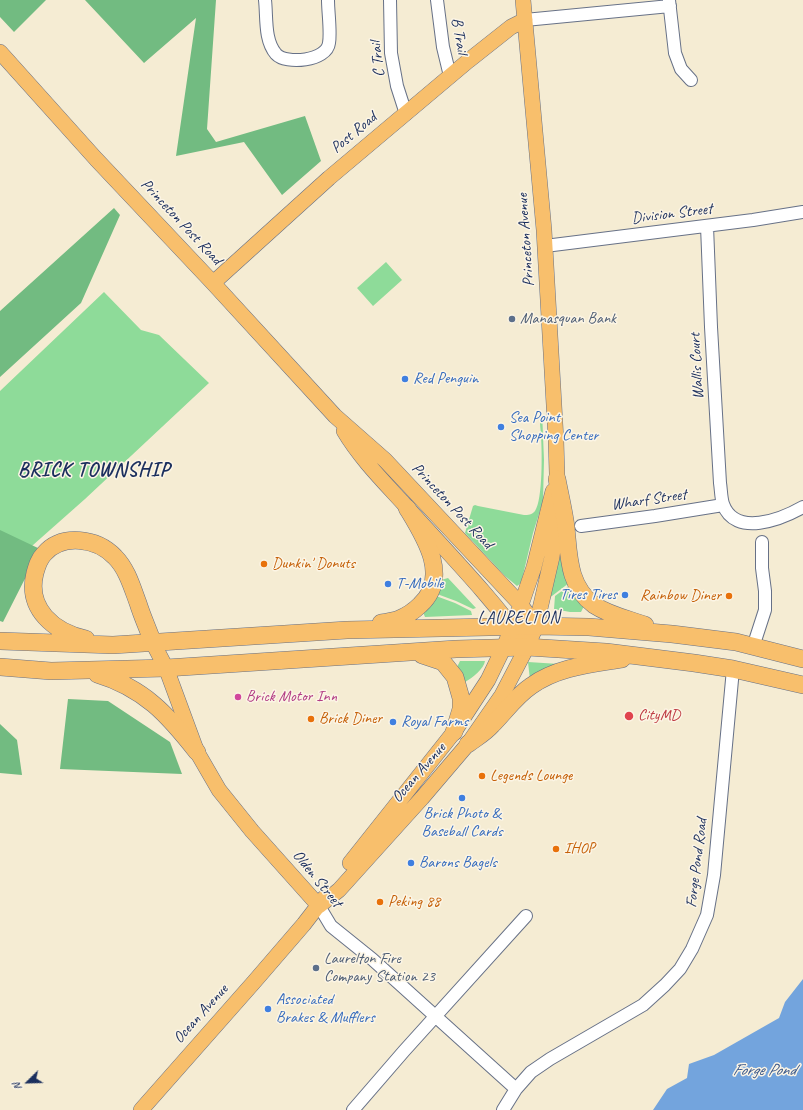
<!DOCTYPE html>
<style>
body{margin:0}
#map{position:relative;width:803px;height:1110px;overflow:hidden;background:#f5ecd3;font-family:Caveat,sans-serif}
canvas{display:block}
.north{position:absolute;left:8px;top:1062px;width:40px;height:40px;-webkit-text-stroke:3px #fcf5e5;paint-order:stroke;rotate:247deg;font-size:11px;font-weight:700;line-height:16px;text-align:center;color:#1b2f5e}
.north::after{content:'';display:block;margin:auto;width:14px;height:18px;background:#1b2f5e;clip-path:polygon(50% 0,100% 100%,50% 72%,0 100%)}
</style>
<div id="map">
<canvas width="803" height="1110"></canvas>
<div class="north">N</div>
</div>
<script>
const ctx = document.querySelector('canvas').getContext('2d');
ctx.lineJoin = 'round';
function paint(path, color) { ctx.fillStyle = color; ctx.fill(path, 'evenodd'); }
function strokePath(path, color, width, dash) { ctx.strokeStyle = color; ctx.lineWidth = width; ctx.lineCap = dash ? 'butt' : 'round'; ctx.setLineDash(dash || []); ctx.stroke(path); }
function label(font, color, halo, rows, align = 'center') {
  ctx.font = font + ' Caveat,sans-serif'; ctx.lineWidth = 3; ctx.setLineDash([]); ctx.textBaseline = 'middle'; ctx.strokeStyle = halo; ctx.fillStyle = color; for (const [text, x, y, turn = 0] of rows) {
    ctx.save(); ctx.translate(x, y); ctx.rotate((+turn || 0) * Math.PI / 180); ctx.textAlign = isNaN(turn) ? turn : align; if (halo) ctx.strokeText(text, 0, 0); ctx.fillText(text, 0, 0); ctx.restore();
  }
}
const green = new Path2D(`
 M386,262L402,280L373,306L357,288Z
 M104,292L141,330L159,335L209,383L85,499L24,553L0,539V391Z
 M542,411L544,460L543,501L533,533L523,575L521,583L517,586L505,576L465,533L473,506L475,505L478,506L524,515C528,515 532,515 535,511C543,499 542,451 541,436C541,428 538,418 542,411Z
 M559,551H562L569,583L548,599Z
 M448,578L476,608L473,609L456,601L437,594L441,580Z
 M570,585L584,606L581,612H570L554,609L555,596Z
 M436,596L455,603L471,611L472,615L425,617L423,612Z
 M460,661H485C484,669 472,678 465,682L457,667Z
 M528,662L559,664L530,680Z`);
const forest = new Path2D(`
 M0,0H46L14,32L0,17Z
 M85,0H216L207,129L216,142L305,116L321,161L282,195L244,142L176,156L196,18L144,63Z
 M114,208L120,215L81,303L0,377V311Z
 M0,530L40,549L3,622L0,621Z
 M68,699L108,701L170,742L182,774L60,769Z
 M0,724L17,740L22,775L0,773Z`);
const water = new Path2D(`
 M803,979V1110H653L667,1089L687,1078L689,1064L714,1055L779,1018L785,1002Z`);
const minor = new Path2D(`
 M265,0C267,17 264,40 276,54C286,65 327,61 329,43C331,32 328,12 328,0
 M390,0L391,53L397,86L406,114
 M437,0L443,47L450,76
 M669,0L675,53L681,69L691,80
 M525,20L670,6
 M707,226L711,327L720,483C721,489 721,498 723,504C735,538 782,519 803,507
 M545,246L753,220L803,212
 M581,526L655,516L723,505
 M753,647L765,610V591L762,568V542
 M319,906L331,926L372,959L516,1089
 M353,1110L404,1051L526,916
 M503,1110L516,1089L531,1072L550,1059L643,1005L665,985L680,969L692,949L707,915L714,875L733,669`);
const major = new Path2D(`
 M0,52L96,159L213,283L335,416L385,460L521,605L536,626
 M213,283L329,178L468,61L511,27L525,20
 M344,431C360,458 383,481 404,504C446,551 490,595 527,647
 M153,643L166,668L197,752L219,790L252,831L319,906
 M350,863L454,732L488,680L504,647L521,605L534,567L553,491
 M319,906L339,890L422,798L468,744L502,695L527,647L536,626L552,557L558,508L556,440L544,230L523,0
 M141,1110L254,982L304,924L324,898`);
const highway = new Path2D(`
 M557,479C560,495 564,511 566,527C569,556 568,586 594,605C609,615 628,619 645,625
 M381,623C387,622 393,621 399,619C406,616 414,611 420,605C451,577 424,536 407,508
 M86,639C54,632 26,609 35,573C37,566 39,559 44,554C62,533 97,538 115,557C127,569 132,587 138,603C142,616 148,629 153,643
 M0,641L113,645L347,630L536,626L589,627L672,634L736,642L803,659
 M422,655L443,662L455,677L461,698V709L454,732
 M0,667L51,671L166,668L456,649L527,647L606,652L694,663L733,669L803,685
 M97,674C144,688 168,715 197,752
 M468,744C476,738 485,733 492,725C505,712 516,696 531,686C557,667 591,664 622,659`);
const markers = [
 [512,319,4,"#5c6f8a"],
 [405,379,4,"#3f7fe0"],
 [501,427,4,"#3f7fe0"],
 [264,564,4,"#e8710a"],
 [388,584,4,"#3f7fe0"],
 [625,595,4,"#3f7fe0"],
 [729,596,4,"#e8710a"],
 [238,697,4,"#d1479c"],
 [629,716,5,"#e0444e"],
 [311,719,4,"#e8710a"],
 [393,722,4,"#3f7fe0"],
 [482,776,4,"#e8710a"],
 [462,798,4,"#3f7fe0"],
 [556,849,4,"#e8710a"],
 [411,863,4,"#3f7fe0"],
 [380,902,4,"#e8710a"],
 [316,968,4,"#5c6f8a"],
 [268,1009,4,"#3f7fe0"]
];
const streetNames = [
 ["B Trail",459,36,81],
 ["C Trail",378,59,-96],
 ["Post Road",354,133,-40],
 ["Division Street",672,214,-7],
 ["Princeton Post Road",181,222,47],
 ["Princeton Avenue",526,240,-94],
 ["Wallis Court",697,366,-93],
 ["Wharf Street",649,500,-8],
 ["Princeton Post Road",452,506,47],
 ["Ocean Avenue",419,773,-49],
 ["Forge Pond Road",697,863,-83],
 ["Olden Street",317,879,51],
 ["Ocean Avenue",201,1014,-48]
];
const serviceNames = [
 ["Manasquan Bank",520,319],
 ["Laurelton Fire",324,959],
 ["Company Station 23",324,977]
];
const shopNames = [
 ["Red Penguin",413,379],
 ["Sea Point",509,418],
 ["Shopping Center",509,436],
 ["T-Mobile",396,584],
 ["Tires Tires",617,595,"right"],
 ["Royal Farms",401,722],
 ["Brick Photo &",462,814,"center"],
 ["Baseball Cards",462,832,"center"],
 ["Barons Bagels",419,863],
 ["Associated",276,1000],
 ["Brakes & Mufflers",276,1018]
];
const foodNames = [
 ["Dunkin' Donuts",272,564],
 ["Rainbow Diner",721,596,"right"],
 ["Brick Diner",319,719],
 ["Legends Lounge",490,776],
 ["IHOP",564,849],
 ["Peking 88",388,902]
];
const hotelNames = [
 ["Brick Motor Inn",246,697]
];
const healthNames = [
 ["CityMD",638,716]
];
const neighbourhoodNames = [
 ["LAURELTON",519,619]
];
const waterNames = [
 ["Forge Pond",764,1071]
];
const districtNames = [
 ["BRICK TOWNSHIP",94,471]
];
paint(green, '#8edb99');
paint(forest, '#72bb81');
paint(water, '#73a4dd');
strokePath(minor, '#677187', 14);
strokePath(major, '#677187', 16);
strokePath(highway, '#677187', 18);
strokePath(minor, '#fff', 12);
strokePath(major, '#f8bf6c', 15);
strokePath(highway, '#f8bf6c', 17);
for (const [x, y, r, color] of markers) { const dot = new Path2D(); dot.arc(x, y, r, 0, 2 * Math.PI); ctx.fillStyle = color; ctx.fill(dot); strokePath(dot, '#fcf5e5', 1.5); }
label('16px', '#1b2f5e', '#fcf5e5', streetNames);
label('16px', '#4e5e75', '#fcf5e5', serviceNames, 'left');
label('16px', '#366cbe', '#fcf5e5', shopNames, 'left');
label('16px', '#c56008', '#fcf5e5', foodNames, 'left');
label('16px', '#b23c85', '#fcf5e5', hotelNames, 'left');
label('16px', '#be3a42', '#fcf5e5', healthNames, 'left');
ctx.letterSpacing = '1px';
label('17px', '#1b2f5e', '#fcf5e5', neighbourhoodNames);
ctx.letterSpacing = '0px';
label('italic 17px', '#3a588a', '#fcf5e5', waterNames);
ctx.letterSpacing = '1px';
label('bold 20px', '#1b2f5e', '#fcf5e5', districtNames);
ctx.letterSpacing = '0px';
</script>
